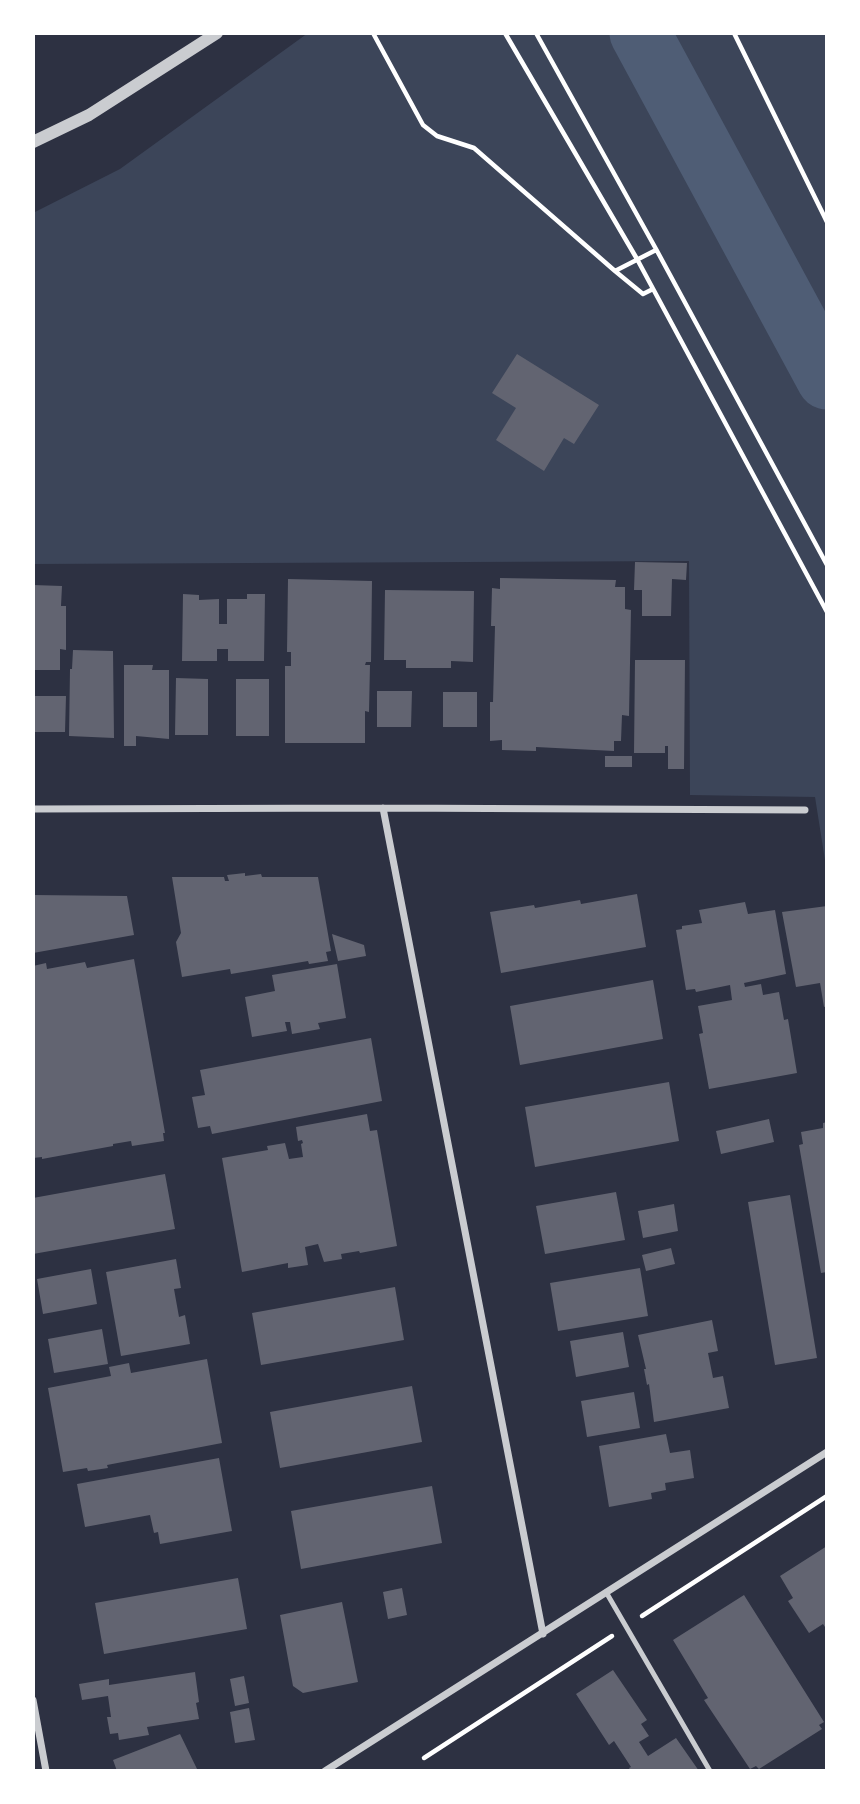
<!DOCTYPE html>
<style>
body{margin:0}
#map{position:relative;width:860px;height:1804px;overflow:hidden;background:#2d3142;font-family:"Roboto Condensed",sans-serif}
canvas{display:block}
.frame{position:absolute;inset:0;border:35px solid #fff;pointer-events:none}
</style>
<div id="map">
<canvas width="860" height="1804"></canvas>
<div class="frame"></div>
</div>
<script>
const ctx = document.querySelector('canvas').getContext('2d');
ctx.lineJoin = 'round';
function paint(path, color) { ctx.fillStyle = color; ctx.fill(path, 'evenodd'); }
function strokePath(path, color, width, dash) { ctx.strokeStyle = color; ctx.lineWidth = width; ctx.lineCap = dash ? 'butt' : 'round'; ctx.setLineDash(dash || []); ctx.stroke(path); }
const green = new Path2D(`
 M308,33H827V873L815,797L690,795L689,561L33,564V213L120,169Z`);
const river = new Path2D(`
 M640,33L827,379`);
const building = new Path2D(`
 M517,354L599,405L574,444L564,438L544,471L496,440L516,408L492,393Z
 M635,562L687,563L686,580L672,579L671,616H642V590H634Z
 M500,578L616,580L615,587H625V609L631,610L629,716L622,715L621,741H614V751L536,747V751L502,750V740L490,741V702H493L495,626H491L492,588L500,589Z
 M288,579L372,581L371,662H366L365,665H370L369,712L365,711V743H285V666H291V652H287Z
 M33,585L62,586L61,606H66V650L60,649V670H33Z
 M385,590L474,591L473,662L451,661V668H406V660H384Z
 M183,594L199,595V600L219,599V624H227V599H247V594H265L264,661H228V649H217V661H182Z
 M73,650L113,651L114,738L69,736L70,669H72Z
 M635,660H685L684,769H668V746H665V753H634Z
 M124,665H153L152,670H169V739L136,736V746H124Z
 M176,678L208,679V735H175Z
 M236,679H269V736H236Z
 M377,691H412L411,727H377Z
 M443,692H477V727H443Z
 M33,696H66L65,732H33Z
 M605,756H632V767H605Z
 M245,873V876L261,874L262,877H318L331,951L326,952L328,961L309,964L308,961L231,974L230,969L182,977L176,942L181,933L172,877H224L225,881H229L227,875Z
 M637,894L646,947L501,973L490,912L534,905L535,908L580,900L581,904Z
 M33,895L127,896L134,935L33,953Z
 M745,902L748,914L775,910L786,974L744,983L745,987L761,984L763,995L779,992L784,1020L788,1019L797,1073L709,1089L699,1034L703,1033L698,1006L732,1000L730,985L696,992L695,989L686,990L676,930L682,929V926L702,923L699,910Z
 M827,906V1006L824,1007L820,983L796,987L782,912Z
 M332,934L364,945L366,956L338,961Z
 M134,959L165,1133H163L164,1141L132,1146L131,1141L113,1144V1146L42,1159V1157L33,1158V966L46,963L47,969L85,962L87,968Z
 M337,964L346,1018L318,1023L320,1029L292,1034L290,1022H285L287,1031L252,1037L245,997L275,991L272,975Z
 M653,980L663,1039L520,1065L510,1006Z
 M371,1038L382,1101L212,1134L210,1126L198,1128L192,1097L205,1095L200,1070Z
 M669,1082L679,1141L535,1167L525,1107Z
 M367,1114L370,1131L377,1130L397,1246L360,1253L359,1251L341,1254L342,1259L324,1262L318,1244L305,1247L308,1265L288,1268V1263L242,1272L222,1158L268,1150L267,1146L285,1143L289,1159L303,1157L301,1144L303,1143L302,1140L298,1141L296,1127Z
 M769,1119L774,1142L721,1154L716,1131Z
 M827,1122V1272L821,1273L799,1145L803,1144L801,1132L823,1128V1123Z
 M165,1174L175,1229L33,1254V1198Z
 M616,1192L625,1240L545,1254L536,1206Z
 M790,1195L817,1358L775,1365L748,1202Z
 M674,1204L678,1231L643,1238L638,1211Z
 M671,1248L675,1264L646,1271L642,1255Z
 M176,1259L181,1288L174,1289L179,1317L185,1315L190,1344L121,1356L106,1272Z
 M640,1268L648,1316L558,1331L550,1283Z
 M91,1269L97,1304L43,1314L37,1279Z
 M395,1287L404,1340L261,1365L252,1313Z
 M712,1320L718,1351L708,1353L713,1378L723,1376L729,1408L654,1422L649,1384L647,1385L644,1369H646L638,1335Z
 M102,1329L108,1364L54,1373L48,1339Z
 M623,1332L629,1367L576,1377L570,1341Z
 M207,1359L222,1443L107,1465L108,1468L88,1471L87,1468L63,1472L48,1388L111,1376L109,1367L129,1363L131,1373Z
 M412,1386L422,1442L280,1468L270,1412Z
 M634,1392L640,1428L587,1437L581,1401Z
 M666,1434L670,1453L690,1450L694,1478L665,1483L666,1490L651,1493L652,1499L609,1507L599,1446Z
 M219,1458L232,1531L160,1544L158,1532L154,1533L150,1515L85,1527L77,1484Z
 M432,1486L442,1543L301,1569L291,1511Z
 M827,1546V1630L823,1624L809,1633L788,1601L793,1598L780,1576Z
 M238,1578L247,1629L104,1654L95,1603Z
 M402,1588L407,1615L388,1619L383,1592Z
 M744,1595L824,1722L819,1725L822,1729L759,1769L756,1766L750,1769L704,1700L708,1698L673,1640Z
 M342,1602L358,1682L303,1693L293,1686L280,1615Z
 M613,1670L647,1720L641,1724L649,1736L639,1742L648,1756L676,1738L699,1771H631L629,1768L631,1767L614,1741L609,1745L576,1694Z
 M195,1672L199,1702L196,1703L199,1719L147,1727L149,1735L119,1740L118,1733L110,1734L107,1717H111L108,1696L82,1700L79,1684L109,1679V1685Z
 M244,1676L249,1703L235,1706L230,1679Z
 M249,1708L255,1740L235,1743L230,1712Z
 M180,1734L198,1771H117L113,1760Z`);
const path = new Path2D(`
 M373,33L423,125L437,136L474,148L615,271L656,250
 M505,33L637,259L827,612
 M536,33L656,249L827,565
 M734,33L827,222
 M615,271L643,294L653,289
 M642,1616L827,1496
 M424,1758L612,1636`);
const service = new Path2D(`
 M606,1592L710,1771`);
const minor = new Path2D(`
 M383,808L543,1634
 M33,809L383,808L805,810
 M33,1700L46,1771
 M325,1771L827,1452`);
const tertiary = new Path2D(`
 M33,142L89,115L217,33`);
paint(green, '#3c4559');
strokePath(river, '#4f5d75', 61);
paint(building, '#626471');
strokePath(path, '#fff', 4.5);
strokePath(service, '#caccd0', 5);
strokePath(minor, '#caccd0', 7);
strokePath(tertiary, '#caccd0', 12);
</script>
